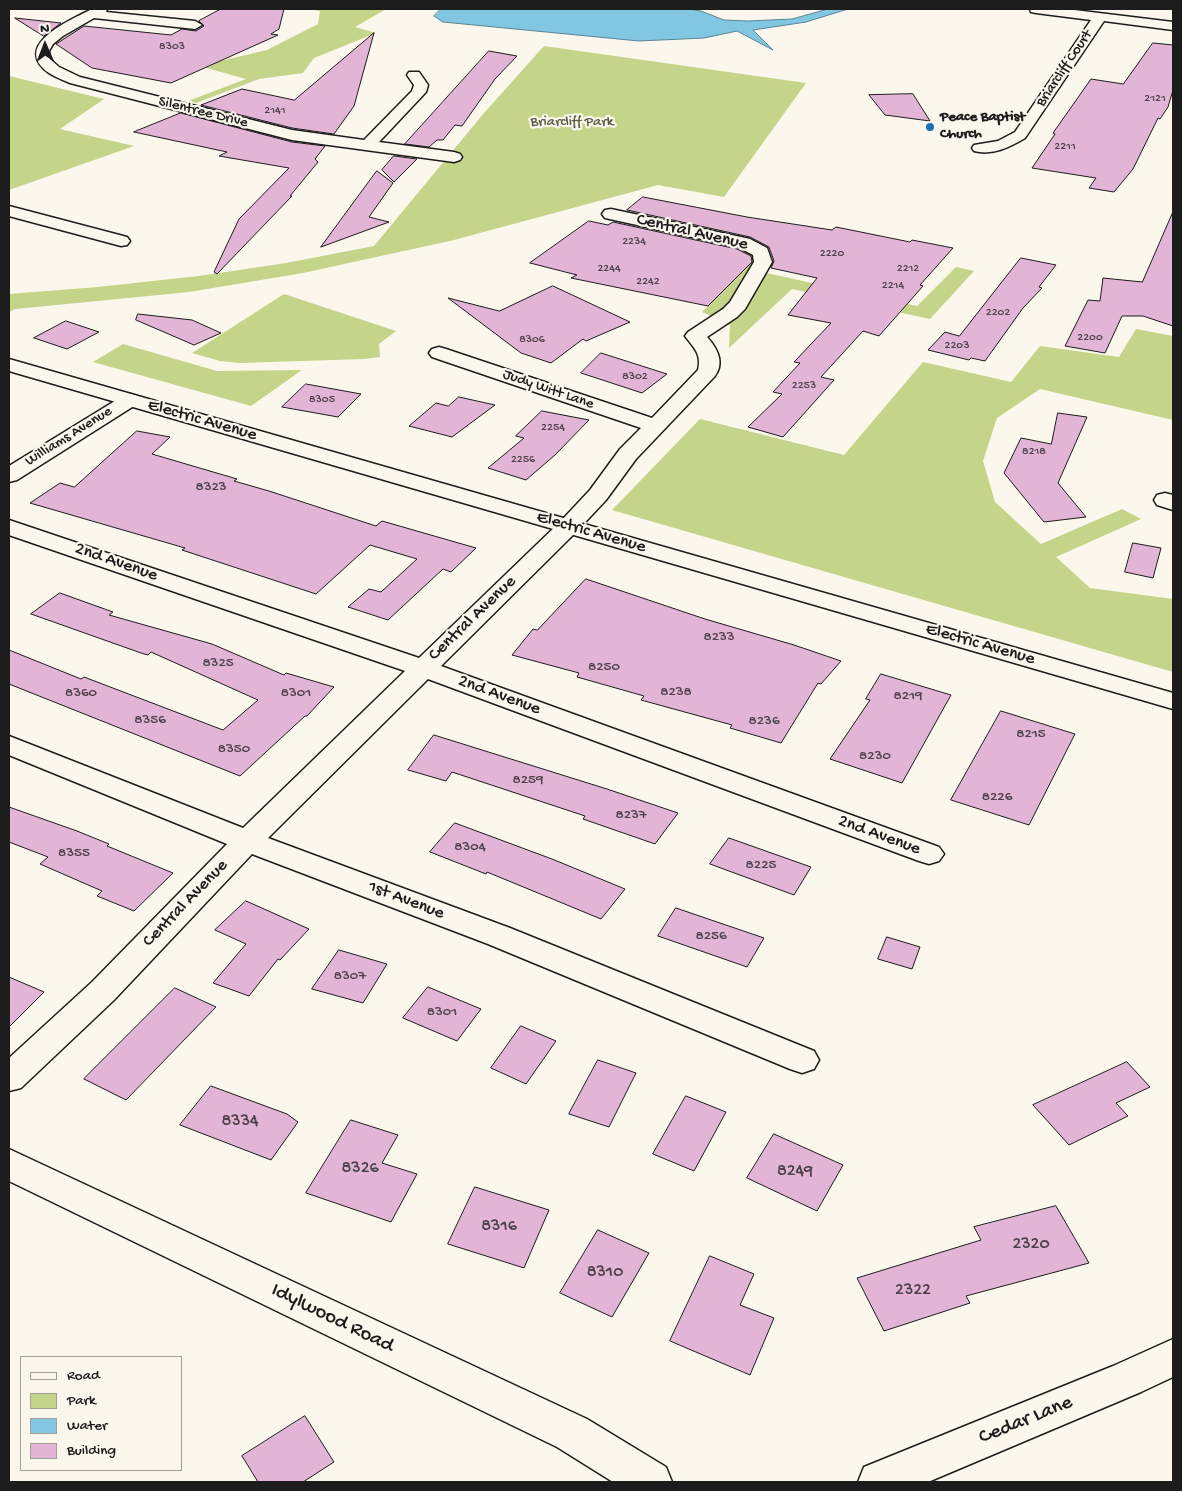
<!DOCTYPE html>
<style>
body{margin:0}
#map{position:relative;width:1182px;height:1491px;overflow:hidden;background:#fbf7ec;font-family:"Gochi Hand",sans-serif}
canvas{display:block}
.frame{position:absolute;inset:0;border:10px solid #1c1c1c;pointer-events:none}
.legend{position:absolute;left:20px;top:1356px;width:162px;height:115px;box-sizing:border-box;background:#fbf7ec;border:1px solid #a29f99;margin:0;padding:6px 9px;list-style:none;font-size:15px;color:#1c1c1c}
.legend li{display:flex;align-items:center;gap:10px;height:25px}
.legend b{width:25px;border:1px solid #a29f99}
.north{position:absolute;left:20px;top:20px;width:50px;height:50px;-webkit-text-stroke:4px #fbf7ec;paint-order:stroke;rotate:359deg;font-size:14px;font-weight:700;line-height:20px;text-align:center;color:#1c1c1c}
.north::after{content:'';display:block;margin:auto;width:18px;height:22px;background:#1c1c1c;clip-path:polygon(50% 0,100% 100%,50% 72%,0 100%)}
</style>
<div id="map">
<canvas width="1182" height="1491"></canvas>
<div class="frame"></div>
<ul class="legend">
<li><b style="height:6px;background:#fbf7ec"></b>Road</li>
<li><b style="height:14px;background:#c4d488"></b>Park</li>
<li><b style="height:14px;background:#81c7e2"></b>Water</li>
<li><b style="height:14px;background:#e2b4d6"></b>Building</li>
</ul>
<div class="north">N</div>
</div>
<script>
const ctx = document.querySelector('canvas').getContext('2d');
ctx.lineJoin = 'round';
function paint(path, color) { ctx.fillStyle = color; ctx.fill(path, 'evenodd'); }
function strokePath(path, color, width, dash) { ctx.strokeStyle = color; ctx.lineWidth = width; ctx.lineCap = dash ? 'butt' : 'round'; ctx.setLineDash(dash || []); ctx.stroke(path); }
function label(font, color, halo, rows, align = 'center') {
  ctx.font = font + ' "Gochi Hand",sans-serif'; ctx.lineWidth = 4.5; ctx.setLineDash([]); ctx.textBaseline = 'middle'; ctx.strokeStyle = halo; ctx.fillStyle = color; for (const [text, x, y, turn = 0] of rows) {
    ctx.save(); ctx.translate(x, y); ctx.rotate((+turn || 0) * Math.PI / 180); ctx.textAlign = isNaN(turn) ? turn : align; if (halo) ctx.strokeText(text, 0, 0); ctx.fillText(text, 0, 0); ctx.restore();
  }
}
const green = new Path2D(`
 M308,9H386L355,27L376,33L314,58L303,73L259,79L196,103L188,101L246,79L199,66L267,50L318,24L320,11Z
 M544,46L806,83L724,197L658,185L454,240L303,273L189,292L16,309L9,312V294L98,287L199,276L286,263L374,246L484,113Z
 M9,76L104,99L60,129L134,146L9,190Z
 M629,211L749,239L759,245L753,270L917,306L956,267L974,271L930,319L792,289L729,348L730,325L702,312L716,298L743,253L739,247L619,218Z
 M284,294L396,331L379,344L380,357L364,359L240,363L220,361L192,353Z
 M1136,329L1173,336V420L1040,389L997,418L983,461L995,502L1041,544L1122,509L1141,519L1056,557L1090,588L1173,599V672L612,510L700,419L844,455L923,362L1011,382L1040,346L1119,357Z
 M123,344L217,371L302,370L251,406L93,362Z`);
const water = new Path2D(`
 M441,9H689L701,11L724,20L748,21L792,19L828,9H848L806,22L753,30L773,50L737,31L704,38L639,41L443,22L434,16Z`);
const building = new Path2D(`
 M221,9H284L279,29L271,34L278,35L171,83L92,68L56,44L84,26L171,35L182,29L196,31L204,26L199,21Z
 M15,18L61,23L44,36Z
 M374,33L354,106L334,134L292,128L201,105L242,89L294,100Z
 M1153,43L1173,45V90L1168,107L1160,119L1158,118L1133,169L1114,192L1089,188L1096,178L1032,168L1055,134L1053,133L1091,79L1123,84Z
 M489,51L517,56L495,79L462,126L455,125L443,140H437L429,147L405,144Z
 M913,94L930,121L885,115L869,95Z
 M181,113L292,142L325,146L315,159L318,162L290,196H292L217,274L214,272L239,219L289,168L219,156L227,152L134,132Z
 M394,156L417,159L394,182L382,170Z
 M377,171L393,183L369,217L389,222L321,247Z
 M643,197L747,217L832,230L836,227L910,242L912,240L953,248L920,285L923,286L879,336L863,331L821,377L834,380L783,437L748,427L782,394L773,392L800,363L794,362L831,323L788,315L817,278L771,268L774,261L769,247L750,237L627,210Z
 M1173,212V326L1143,316H1122L1105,353L1065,346L1088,300L1100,301L1103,278L1142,282Z
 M589,221L608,225L613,222L737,249L751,256L752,262L708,306L571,278L577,275L530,263Z
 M1021,258L1056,265L1039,287L1042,288L1023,308L985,361L971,358L969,360L928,350L945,332L959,336Z
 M553,286L630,322L586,341L583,339L551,363L521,353L448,298L499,311Z
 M138,314L192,320L221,333L194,345L136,320Z
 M66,321L99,332L67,349L34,338Z
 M601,353L667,374L642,393L581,373Z
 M306,384L361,394L338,417L282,407Z
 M459,397L495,405L452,437L409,426L436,403L448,406Z
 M542,411L589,420L555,455L526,480L488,468L524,438L516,436Z
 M1058,413L1087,417L1058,483L1086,517L1044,522L1004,473L1021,438L1051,444Z
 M137,431L170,437L152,454L237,479L234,481L269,491L376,526L382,521L476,548L451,572L443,569L388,620L348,607L369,589L381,592L417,559L370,545L316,594L182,550L185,548L30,503L60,483L74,487Z
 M1133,543L1161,548L1153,578L1125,572Z
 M586,579L705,619L794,645L841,661L821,684L818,683L781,743L730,728L732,725L641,700L644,696L577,677L579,673L512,655L533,629L537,630Z
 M60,593L113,612L109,615L212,644L284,675L286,673L334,687L307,716H305L240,776L9,684V650L81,679L84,677L223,730L258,700L151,652L148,655L141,653L31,614Z
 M881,674L951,695L902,783L830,759L870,700L866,699Z
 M1001,711L1075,734L1029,825L951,800Z
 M434,735L607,789L678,813L655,844L583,819L585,816L452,772L446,781L408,770Z
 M9,807L77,831L109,844L107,846L173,873L134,911L97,896L102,891L40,864L48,857L9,842Z
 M455,823L552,859L625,889L601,919L487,872L486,874L430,852Z
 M729,838L811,867L794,895L710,864Z
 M246,901L309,929L280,960L278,959L249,996L213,983L246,944L215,930Z
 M676,908L764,938L747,967L658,936Z
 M887,937L920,947L912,969L878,959Z
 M339,950L387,964L363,1003L312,989Z
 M9,977L44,992L9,1027Z
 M428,987L481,1009L457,1041L403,1018Z
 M175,988L216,1007L126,1100L84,1079Z
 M521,1026L556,1041L526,1084L491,1068Z
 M598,1060L636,1073L609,1127L569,1114Z
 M1127,1062L1150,1087L1116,1103L1128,1116L1069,1145L1033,1105Z
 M211,1086L287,1114L298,1122L271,1160L180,1125Z
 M686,1096L726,1112L694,1171L653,1154Z
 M351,1120L398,1135L382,1163L417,1174L391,1222L306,1193Z
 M774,1134L843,1165L817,1211L747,1178Z
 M475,1187L549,1210L524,1268L448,1244Z
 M1056,1206L1089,1263L966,1296L970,1303L884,1331L857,1278L981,1240L974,1227Z
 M598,1230L649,1253L612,1317L560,1293Z
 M710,1256L754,1274L740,1305L774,1318L750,1375L670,1341Z
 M305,1416L334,1462L303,1482H258L242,1456Z`);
const street = new Path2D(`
 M92,9H107L106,12L195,21L202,25L195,29L94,18L63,36L53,44L49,51L50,59L59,67L80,77L292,130L364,140L412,91L414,85L407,75L409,72H419L428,85L426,92L379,142L454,152L460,154L462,157L460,160L454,162L292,140L70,83C63,80 55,77 49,73C10,45 71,20 92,9Z
 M1030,9H1066L1173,22V30L1104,21L1025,138C1010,147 992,156 974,151L972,148L974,145L998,141L1015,132L1091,20L1036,13L1031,12Z
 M9,206L127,237L130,241L127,245L121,246L9,216Z
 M611,209L750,239L767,248L772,262L745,309L737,317L707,337C717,348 725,362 715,376L636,459L606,500L576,532L441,666L939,847L944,854L939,861L929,864L919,861L428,679L268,838L510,928L814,1051L819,1060L814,1069L802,1073L790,1069L488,944L252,854L114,1000L21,1088L9,1091V1058L92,982L227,844L9,755V736L243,828L405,671L9,535V520L419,658L560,522L590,490L620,449L641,428L432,357L429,353L432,349L439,347L446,349L652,418L698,370C702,354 694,348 685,336L688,332L723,309L730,302L754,262L753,255L738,247L605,218L602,214L605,210Z
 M130,394L137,396L140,400L137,404L17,480L9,482V466L123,396Z
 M1165,493L1173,495V510L1157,505L1154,500L1157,495Z
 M9,1149L587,1419L666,1467L672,1482H613L557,1447L9,1181Z`);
const secondary = new Path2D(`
 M9,359L1173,693V709L9,371Z
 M1173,1339V1377L1141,1392L928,1482H858L864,1467L1113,1366Z`);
const markers = [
 [930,127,5,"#1f6fb2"]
];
const farNumbernames = [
 ["8303",172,47],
 ["2121",1155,99],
 ["2141",275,111],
 ["2211",1065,147],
 ["2234",634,242],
 ["2220",832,254],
 ["2244",609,269],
 ["2212",908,269],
 ["2242",648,282],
 ["2214",893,286],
 ["2202",998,313],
 ["2200",1090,338],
 ["8306",532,340],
 ["2203",957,346],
 ["8302",635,377],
 ["2253",804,386],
 ["8305",322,400],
 ["2254",553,428],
 ["8218",1034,452],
 ["2256",523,460]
];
const farStreetnames = [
 ["Briarcliff Court",1065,69,-56],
 ["Silentree Drive",203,113,14],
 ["Judy Witt Lane",548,390,19],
 ["Williams Avenue",69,437,-32]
];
const farPoinames = [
 ["Peace Baptist",940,118],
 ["Church",940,135]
];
const farParknames = [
 ["Briarcliff Park",572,123]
];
const numberNames = [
 ["8323",211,488],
 ["8233",719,638],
 ["8325",218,664],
 ["8250",604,668],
 ["8238",676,693],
 ["8360",81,694],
 ["8301",296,694],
 ["8219",908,697],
 ["8356",150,721],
 ["8236",764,722],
 ["8215",1031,735],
 ["8350",234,750],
 ["8230",875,757],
 ["8259",528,781],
 ["8226",997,798],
 ["8237",631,816],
 ["8304",470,848],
 ["8355",74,854],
 ["8225",761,866],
 ["8256",711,937],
 ["8307",350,977],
 ["8301",442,1013]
];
const streetNames = [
 ["Central Avenue",692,233,13],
 ["Electric Avenue",202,421,16],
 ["Electric Avenue",591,533,16],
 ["2nd Avenue",116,563,19],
 ["Central Avenue",473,619,-44],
 ["Electric Avenue",980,645,16],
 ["2nd Avenue",499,696,20],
 ["2nd Avenue",879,836,20],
 ["1st Avenue",406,901,21],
 ["Central Avenue",186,904,-46]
];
const nearNumbernames = [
 ["8334",240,1122],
 ["8326",360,1169],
 ["8249",795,1172],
 ["8316",499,1227],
 ["2320",1031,1245],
 ["8310",605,1273],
 ["2322",913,1291]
];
const nearStreetnames = [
 ["Idylwood Road",332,1319,26],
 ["Cedar Lane",1026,1421,-22]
];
paint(green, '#c4d488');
paint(water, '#81c7e2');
strokePath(water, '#598393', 1);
paint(building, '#e2b4d6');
strokePath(building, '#1c1c1c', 1);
strokePath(street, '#1c1c1c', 3);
strokePath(secondary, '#1c1c1c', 3);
paint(street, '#fbf7ec');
paint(secondary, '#fbf7ec');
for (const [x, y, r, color] of markers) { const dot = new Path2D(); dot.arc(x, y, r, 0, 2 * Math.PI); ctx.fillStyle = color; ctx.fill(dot); strokePath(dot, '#fbf7ec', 2); }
label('12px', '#4e424a', null, farNumbernames);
label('15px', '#1c1c1c', '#fbf7ec', farStreetnames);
label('bold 15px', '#1c1c1c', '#fbf7ec', farPoinames, 'left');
label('15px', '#575c42', '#fbf7ec', farParknames);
label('15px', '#4e424a', null, numberNames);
label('18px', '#1c1c1c', '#fbf7ec', streetNames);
label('18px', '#4e424a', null, nearNumbernames);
label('21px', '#1c1c1c', '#fbf7ec', nearStreetnames);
</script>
